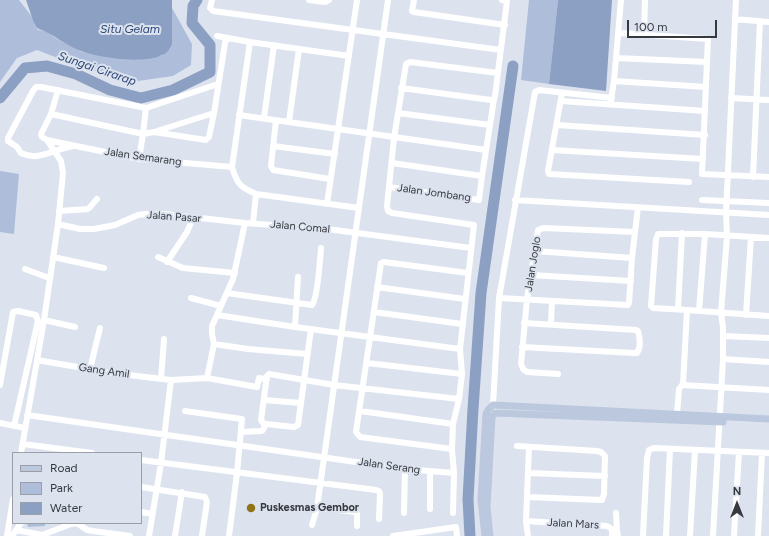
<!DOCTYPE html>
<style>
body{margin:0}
#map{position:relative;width:769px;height:536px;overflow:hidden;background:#dce3ef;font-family:Figtree,sans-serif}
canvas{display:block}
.legend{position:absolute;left:12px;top:452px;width:130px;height:72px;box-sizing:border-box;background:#dce3ef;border:1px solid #9a9fa8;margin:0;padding:5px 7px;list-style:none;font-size:12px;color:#36393e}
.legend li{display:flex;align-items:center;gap:8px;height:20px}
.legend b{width:20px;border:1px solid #9a9fa8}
.north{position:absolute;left:717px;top:484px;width:40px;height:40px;-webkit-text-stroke:3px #dce3ef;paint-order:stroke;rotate:0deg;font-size:11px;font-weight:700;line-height:16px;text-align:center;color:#36393e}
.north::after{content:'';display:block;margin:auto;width:14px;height:18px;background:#36393e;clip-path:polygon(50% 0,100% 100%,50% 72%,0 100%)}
.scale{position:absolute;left:627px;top:20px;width:90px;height:18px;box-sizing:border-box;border:2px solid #36393e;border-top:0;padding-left:5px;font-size:12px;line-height:14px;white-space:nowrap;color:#36393e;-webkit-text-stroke:3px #dce3ef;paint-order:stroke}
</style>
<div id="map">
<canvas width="769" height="536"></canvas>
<ul class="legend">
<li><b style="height:5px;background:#bcc8dd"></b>Road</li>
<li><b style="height:11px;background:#aebeda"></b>Park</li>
<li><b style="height:11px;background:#8ca0c3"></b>Water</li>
</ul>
<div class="north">N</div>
<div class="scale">100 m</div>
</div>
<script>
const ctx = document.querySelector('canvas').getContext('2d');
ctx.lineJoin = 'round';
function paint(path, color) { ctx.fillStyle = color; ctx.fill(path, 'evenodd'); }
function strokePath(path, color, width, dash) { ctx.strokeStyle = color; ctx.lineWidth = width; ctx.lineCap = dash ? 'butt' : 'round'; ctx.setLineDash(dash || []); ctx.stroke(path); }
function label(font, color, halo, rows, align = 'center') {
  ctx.font = font + ' Figtree,sans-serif'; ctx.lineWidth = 4; ctx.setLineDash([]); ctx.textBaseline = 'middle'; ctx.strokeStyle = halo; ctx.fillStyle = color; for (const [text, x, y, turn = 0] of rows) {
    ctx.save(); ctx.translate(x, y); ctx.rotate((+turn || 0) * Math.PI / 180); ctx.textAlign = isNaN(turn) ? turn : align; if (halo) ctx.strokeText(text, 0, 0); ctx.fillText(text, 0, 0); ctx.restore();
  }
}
const green = new Path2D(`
 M0,0H19L33,18L35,26L38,30L45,31L57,39L82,52L161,56L171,48L172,36L171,6L192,44L191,65L173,76L131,82L73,64L37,50L17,58L0,82Z
 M529,0H558L549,84L521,80Z
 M0,171L19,174L14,234L0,232Z
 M27,523H45V526L28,527Z`);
const water = new Path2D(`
 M26,0H172V44C166,69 102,58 84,52C70,48 58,38 46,32C43,30 40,30 37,28C34,25 28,5 26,0Z
 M558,0H612L606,91L549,84Z`);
const river = new Path2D(`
 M0,98L25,68L47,66L76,74L110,90L141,98L173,90L210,72V45L192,23L193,6L197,0
 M470,536L468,499L473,409L481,293L513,66`);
const minor = new Path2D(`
 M212,0L210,8L213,11L501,50
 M309,0L325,2L329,0
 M414,0L412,11L414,12L505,25
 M735,19L769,22
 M619,33L708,39L702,174L769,177
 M644,34L645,0
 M217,36L250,42L349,56
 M250,42L232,167C237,184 240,187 256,194L359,208
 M616,58L707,62
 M614,81L706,87
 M401,88L491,100L494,99
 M58,90L51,114L41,134L42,137L47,140L139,159L232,167
 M562,93L548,171L549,174L689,182
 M731,98L769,100
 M611,100L614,81L621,0
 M561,101L705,111
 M398,113L490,125
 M51,114L143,134L154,132L206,140L209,137L214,113L225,43L226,40L229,39
 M239,115L486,150
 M264,118L274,45
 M276,120L271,166L273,170L330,179
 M289,122L299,49
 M557,125L705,135
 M157,131L214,113
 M73,146C68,147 63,148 58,150C45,154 35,160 21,153L17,147L8,141V138L33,91L36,87H41L146,108L218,84
 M273,146L335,154
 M552,150L703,159
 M139,159L143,134L146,108
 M392,163L482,176L494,99L495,96L507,1L502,0
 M753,177L760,21
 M389,187L479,200L482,176
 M515,200L769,215
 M702,200L769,203
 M327,204L357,0
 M59,211L88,209L90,207L97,199
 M253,223L256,194
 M58,224L80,229H94L115,225L138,215L145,214H165L245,223L327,229L471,248
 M535,251L632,258
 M53,257L104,268
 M158,257L183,268L235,273
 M167,262L187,232L193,218
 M25,269L49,278
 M531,275L631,281
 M377,287L465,299
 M227,293L312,305C318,298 320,259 321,248
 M191,298L221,306
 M499,298L628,305L629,303L632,258L638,207
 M678,309L682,233
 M687,310L653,308L651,306L656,239L658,234H705L769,238
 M699,311L705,234
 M374,312L462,324
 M217,315L295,327L460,349
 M746,315L751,237
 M44,320L75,327
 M551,324L552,301
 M295,327L298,277
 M723,336L769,338
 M214,344L248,349L307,354
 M522,347L634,353H637C641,347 640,338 638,331L636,330L524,323
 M723,359L769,362
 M37,360L112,373L171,380L207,378L214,344L212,334V326L233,279L245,223
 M367,363L462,374
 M90,369L100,328
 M558,374L527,372L523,369L521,364L527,299L538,230L543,228L635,232
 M207,378L257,387L259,378L267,379
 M161,379L164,339
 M0,385L13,312L18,311L36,315L38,321L14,426
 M683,385L687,310L769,316
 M264,400L301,403
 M185,411L242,419L237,473L229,536
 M360,411L453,424
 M494,414L493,405L499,298L535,92L539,90L612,98
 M677,414L679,389L682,385L769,390
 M27,415L405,469L454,473
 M0,423L25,428
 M266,424L263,423L261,420L267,376L269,374L334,385L459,399
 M241,432L261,431L263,430L266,424L294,427L298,425L311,329
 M23,444L92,453
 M517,446L597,451L601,452L605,456L604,494L602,500L527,497
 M452,449L360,437L356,432L381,263L384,262L468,273
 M21,453L44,320L58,224L63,173L61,161L47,140
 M141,460L376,490L379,491L380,494L379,519
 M430,472V509
 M528,473L605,476
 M141,487L205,497L207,502L202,536
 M317,508L356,512L357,514V526
 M141,512L152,514
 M404,513L405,469
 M453,513L454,473L452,449L453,424L459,399L462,374L460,349L474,225L392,213L388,211L387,206L394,138L406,64L410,62L498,73
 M616,513L617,531L618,536
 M526,521L607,526L612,529V536
 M312,525L317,508L388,0
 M16,530L21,523
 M7,536L13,499
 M12,536L16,530L42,535L71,524L77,523L87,530L93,531L130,536
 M149,536L161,463L171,380
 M175,536L182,492
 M393,536L456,527L457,536
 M528,536L526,521L529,447
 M643,536L647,458L649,450L654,448L769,453
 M666,536L670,449
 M690,536L695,450
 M713,536L723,359V327L721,313L727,236L726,213L736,0
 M734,536L739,452
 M758,536L762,453`);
const major = new Path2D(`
 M485,536L481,500L486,414L488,410L493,405L769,419
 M490,536L487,507L492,417L495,413L723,422`);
const markers = [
 [251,508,5,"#917318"]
];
const streetNames = [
 ["Jalan Semarang",143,157,8],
 ["Jalan Jombang",434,193,8],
 ["Jalan Pasar",174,217,4],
 ["Jalan Comal",300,227,5],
 ["Jalan Joglo",533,264,-81],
 ["Gang Amil",104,371,8],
 ["Jalan Serang",389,466,8],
 ["Jalan Mars",573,524,3]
];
const poiNames = [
 ["Puskesmas Gembor",260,508]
];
const waterNames = [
 ["Situ Gelam",130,29],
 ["Sungai Cirarap",97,69,19]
];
paint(green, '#aebeda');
paint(water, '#8ca0c3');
strokePath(river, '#8ca0c3', 11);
strokePath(minor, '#fff', 6);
strokePath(major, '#bcc8dd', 7);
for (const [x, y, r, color] of markers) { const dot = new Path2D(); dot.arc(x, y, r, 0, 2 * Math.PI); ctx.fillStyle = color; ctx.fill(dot); strokePath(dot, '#dce3ef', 1.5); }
label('11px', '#36393e', '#dce3ef', streetNames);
label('bold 11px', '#36393e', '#dce3ef', poiNames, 'left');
label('italic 12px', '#2a4574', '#dce3ef', waterNames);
</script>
